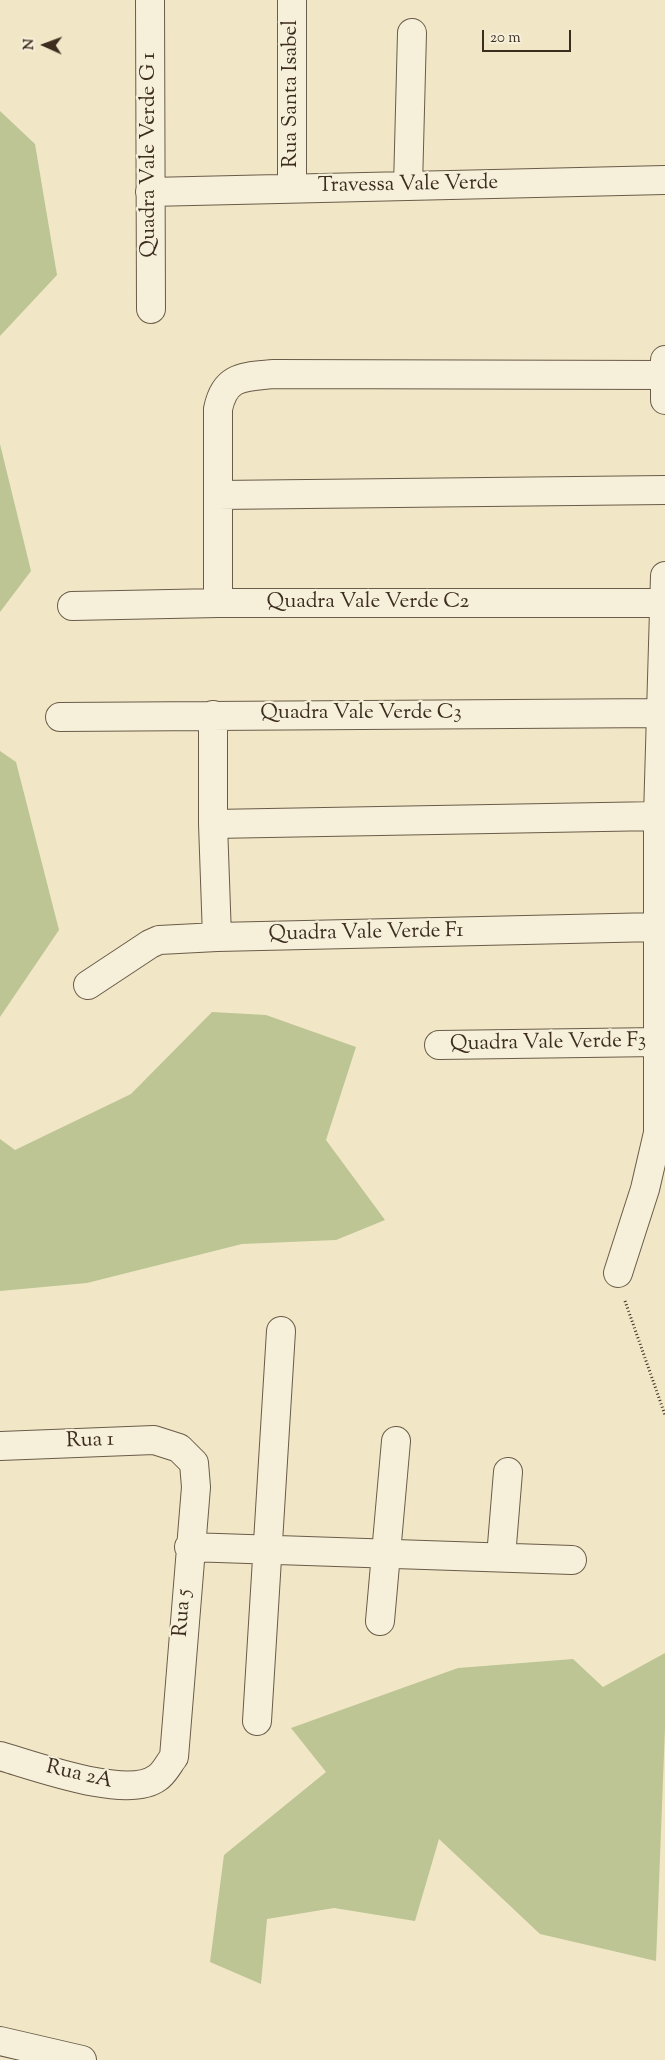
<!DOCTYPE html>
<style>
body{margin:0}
#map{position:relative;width:665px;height:2060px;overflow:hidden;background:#f1e7c6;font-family:"Sorts Mill Goudy",serif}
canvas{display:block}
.north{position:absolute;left:20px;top:20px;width:50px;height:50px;-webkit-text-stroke:4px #f6efda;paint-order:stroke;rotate:272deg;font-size:14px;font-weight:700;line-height:20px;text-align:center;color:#3d2d1f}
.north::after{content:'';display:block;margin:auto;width:18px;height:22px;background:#3d2d1f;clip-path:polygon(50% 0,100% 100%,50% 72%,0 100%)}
.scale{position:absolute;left:482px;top:30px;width:89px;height:22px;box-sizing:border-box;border:2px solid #3d2d1f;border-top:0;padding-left:6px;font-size:15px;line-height:18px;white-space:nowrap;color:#3d2d1f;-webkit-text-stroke:4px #f6efda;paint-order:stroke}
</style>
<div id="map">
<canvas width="665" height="2060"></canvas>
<div class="north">N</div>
<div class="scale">20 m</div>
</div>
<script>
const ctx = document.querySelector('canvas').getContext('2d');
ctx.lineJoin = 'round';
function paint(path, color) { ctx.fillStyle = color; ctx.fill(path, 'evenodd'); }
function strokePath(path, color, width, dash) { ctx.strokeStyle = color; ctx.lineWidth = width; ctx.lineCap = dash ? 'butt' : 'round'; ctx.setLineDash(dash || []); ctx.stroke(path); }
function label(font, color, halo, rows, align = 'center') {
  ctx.font = font + ' "Sorts Mill Goudy",serif'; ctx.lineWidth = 4.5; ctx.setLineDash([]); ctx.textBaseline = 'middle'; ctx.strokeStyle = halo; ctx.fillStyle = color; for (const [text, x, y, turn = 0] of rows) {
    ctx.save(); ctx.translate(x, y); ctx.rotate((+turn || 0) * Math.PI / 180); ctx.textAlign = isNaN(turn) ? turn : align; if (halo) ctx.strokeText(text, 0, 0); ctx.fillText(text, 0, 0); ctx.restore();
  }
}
const green = new Path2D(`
 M0,111L35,144L57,275L0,336Z
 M0,444L31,571L0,612Z
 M0,751L16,762L59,930L0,1017Z
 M212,1012L266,1015L356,1047L326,1140L385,1220L336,1240L242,1244L87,1283L0,1291V1139L15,1150L131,1094Z
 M665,1653V1728L656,1961L540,1934L439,1839L415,1921L334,1908L267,1919L261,1984L210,1962L224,1855L326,1772L291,1728L458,1668L573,1659L603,1687Z`);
const path = new Path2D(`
 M625,1301L665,1415`);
const minor = new Path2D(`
 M150,0L151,309
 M408,186L412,33
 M292,188V0
 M150,192L665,180
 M665,360V400
 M218,495L665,490
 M218,603V409C225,375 244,377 274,374L664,375
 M72,606L218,603H664
 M213,715V824L217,937
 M60,717L662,713
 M213,824L658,816
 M88,985L150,944L159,940L217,937L657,927
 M439,1045L658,1042
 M618,1273L645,1189L658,1133V816L665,576
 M0,1446L154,1440L179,1448L194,1463L196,1487L174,1757C169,1763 164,1774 157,1778C127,1800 35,1766 0,1756
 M189,1547L572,1560
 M501,1557L508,1472
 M380,1621L396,1441
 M257,1721L281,1331
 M0,2041L82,2060`);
const streetNames = [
 ["Rua Santa Isabel",292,94,-90],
 ["Quadra Vale Verde G 1",150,155,-90],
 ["Travessa Vale Verde",408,186,-1],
 ["Quadra Vale Verde C2",368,603],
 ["Quadra Vale Verde C3",361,714],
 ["Quadra Vale Verde F1",366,934,-1],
 ["Quadra Vale Verde F3",548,1044,-1],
 ["Rua 1",90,1442,-2],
 ["Rua 5",184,1613,-86],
 ["Rua 2A",79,1776,13]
];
paint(green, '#bcc593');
strokePath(minor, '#6a5c49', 30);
strokePath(path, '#3d2d1f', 3, [1, 2.5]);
strokePath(minor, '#f6efda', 28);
label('21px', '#3d2d1f', '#f6efda', streetNames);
</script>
